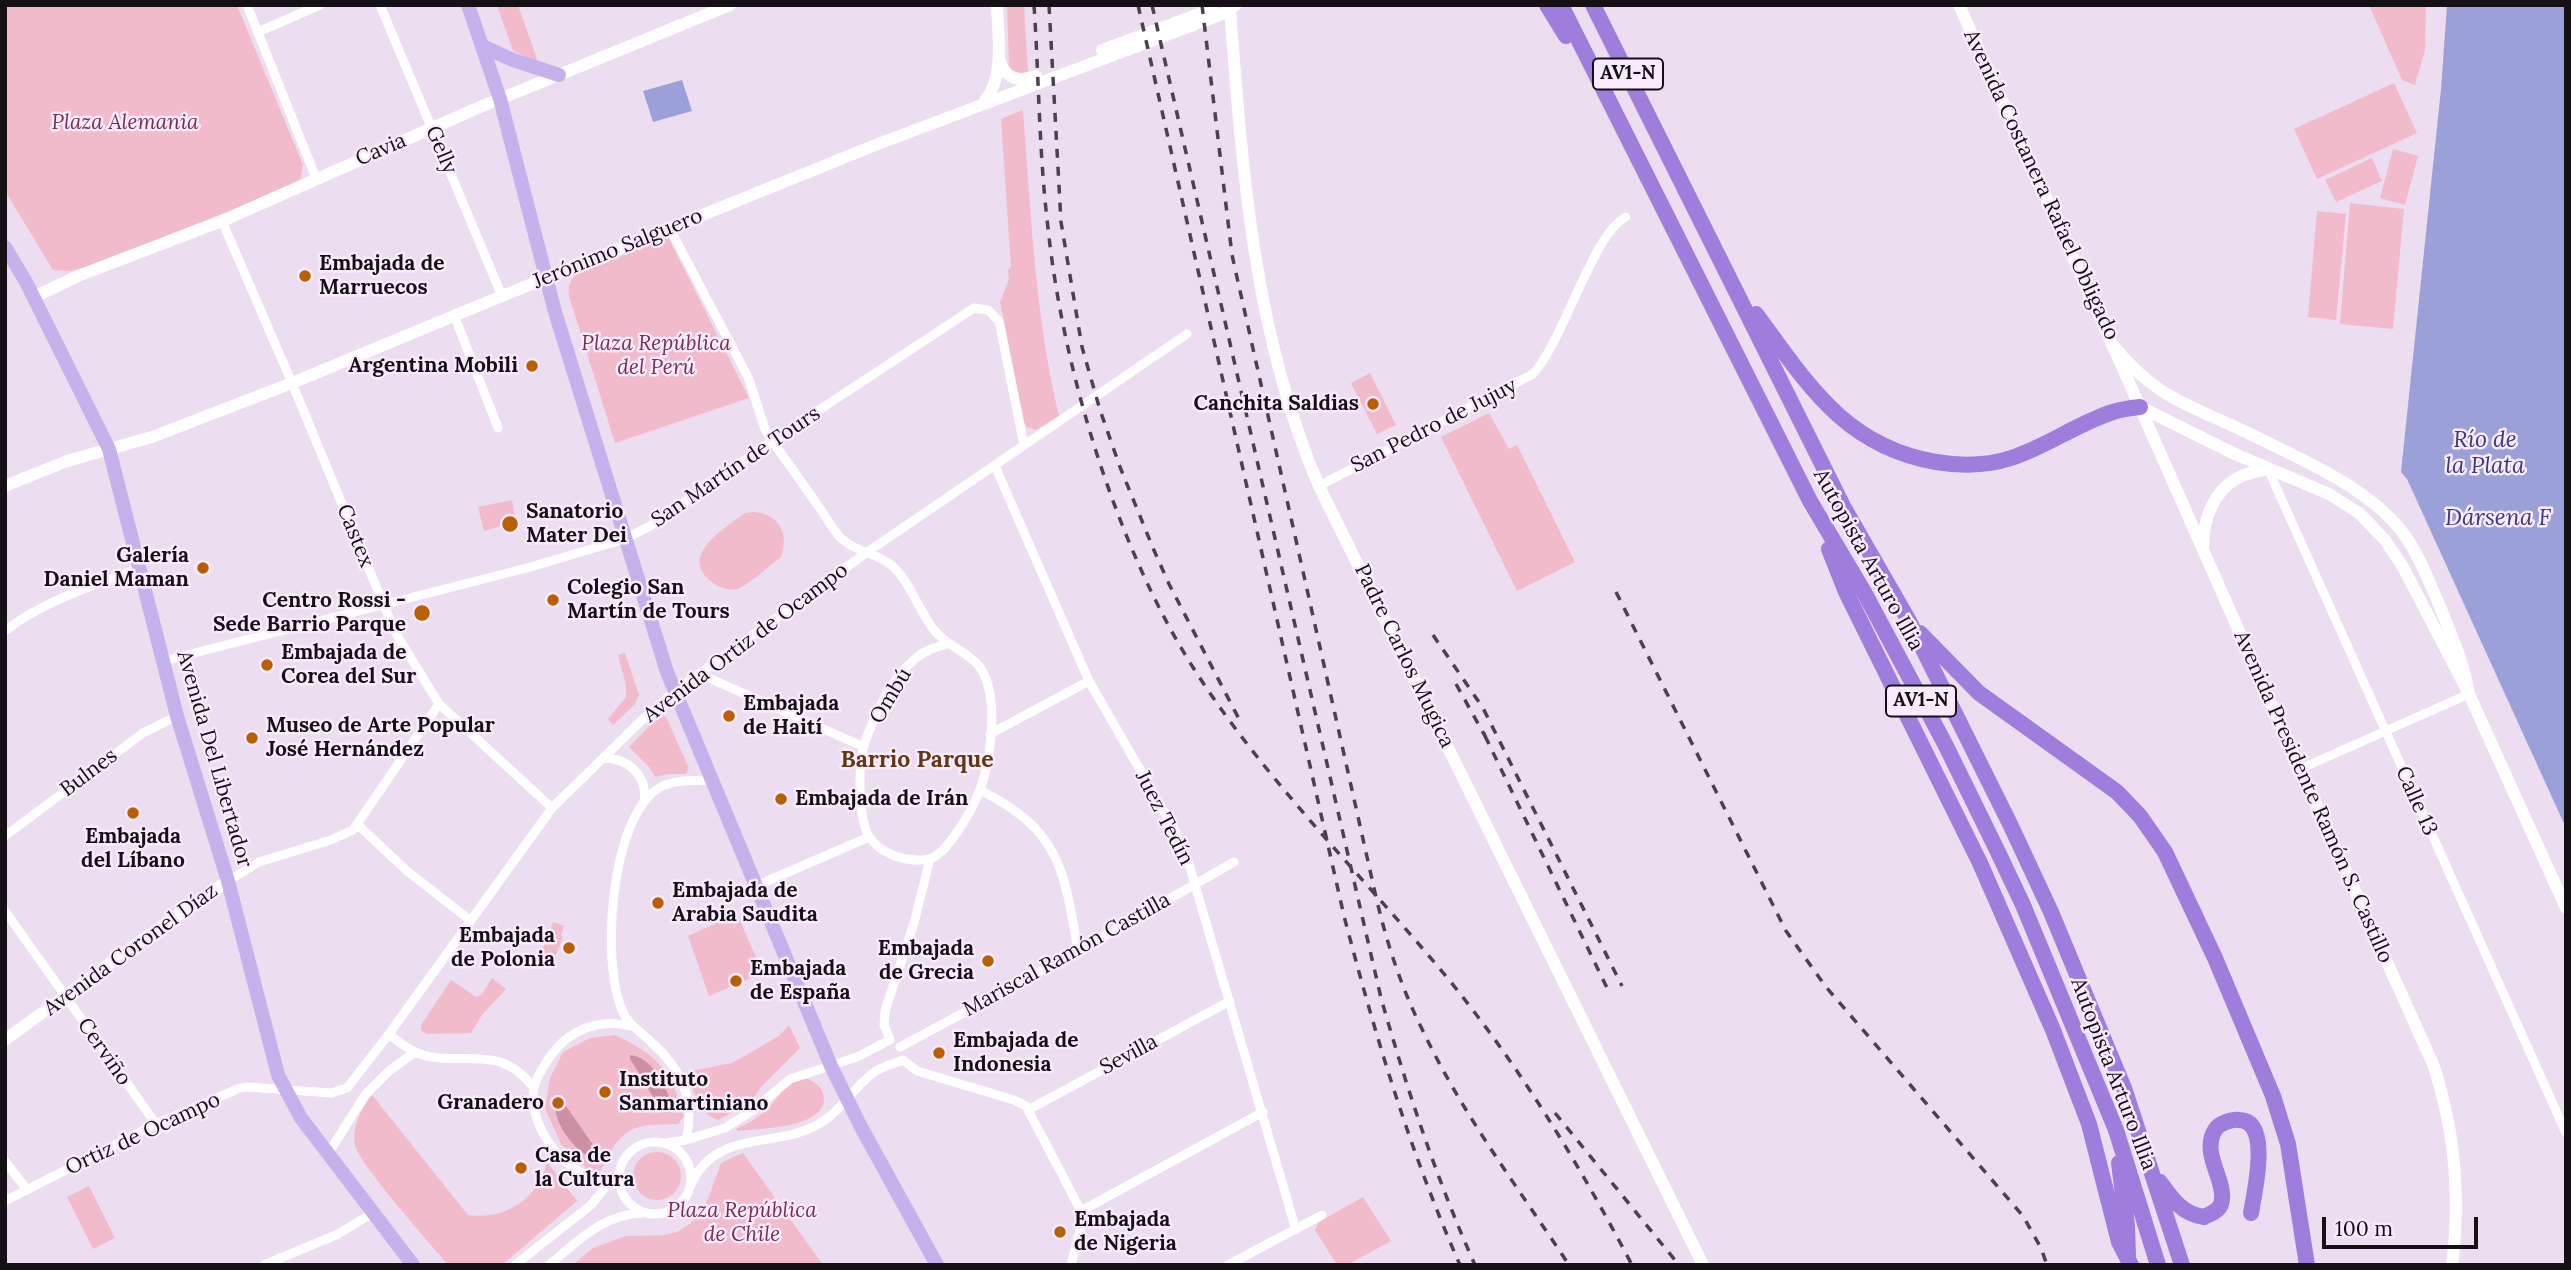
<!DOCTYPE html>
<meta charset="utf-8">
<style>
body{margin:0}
#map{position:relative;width:2571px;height:1270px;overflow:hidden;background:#ecddf0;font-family:Lora,serif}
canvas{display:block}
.frame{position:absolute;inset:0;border:7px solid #151016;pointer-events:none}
.scale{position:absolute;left:2322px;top:1217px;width:156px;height:32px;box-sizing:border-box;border:4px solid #151016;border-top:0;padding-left:9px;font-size:21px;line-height:24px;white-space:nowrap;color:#151016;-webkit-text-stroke:5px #f9eafd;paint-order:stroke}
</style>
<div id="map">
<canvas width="2571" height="1270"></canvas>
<div class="frame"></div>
<div class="scale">100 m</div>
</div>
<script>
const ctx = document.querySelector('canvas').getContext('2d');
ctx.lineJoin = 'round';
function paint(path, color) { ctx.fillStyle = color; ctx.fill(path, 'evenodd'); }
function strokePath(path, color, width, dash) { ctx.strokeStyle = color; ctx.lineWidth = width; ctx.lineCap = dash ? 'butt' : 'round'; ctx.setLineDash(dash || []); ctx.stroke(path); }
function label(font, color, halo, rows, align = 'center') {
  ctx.font = font + ' Lora,serif'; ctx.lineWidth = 5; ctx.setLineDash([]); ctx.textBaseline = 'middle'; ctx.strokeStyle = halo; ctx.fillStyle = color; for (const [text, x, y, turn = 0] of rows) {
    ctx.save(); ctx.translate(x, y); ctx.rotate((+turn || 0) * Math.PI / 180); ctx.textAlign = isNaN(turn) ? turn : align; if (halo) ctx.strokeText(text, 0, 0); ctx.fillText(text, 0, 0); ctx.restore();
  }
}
const green = new Path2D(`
 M5,5H237L303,165L301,178L293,186L86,267L71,271L53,270L5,191Z
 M497,5H518L538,62L513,51Z
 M1007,5H1024L1028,71L1024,74L1010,71L1009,65Z
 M2369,5H2426L2425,50L2415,85L2402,80Z
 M2394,83L2417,133L2317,179L2294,129Z
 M1023,110C1031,213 1035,316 1059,416L1036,430L1027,427L1024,422L1000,302L1009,279L1008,270L1011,267L1001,119Z
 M2393,149L2418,156L2405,205L2380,198Z
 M2372,158L2382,181L2336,202L2325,180Z
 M2350,203L2404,209L2393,329L2340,324Z
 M2317,211L2346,214L2336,320L2308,317Z
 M668,237L749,398L615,443L569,296C568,286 569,281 577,274Z
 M1370,373L1396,425L1377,434L1351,383Z
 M1489,413L1509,449L1517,445L1575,562L1517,591L1441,437Z
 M512,500L516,521L484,531L478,507Z
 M753,512C778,513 790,533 781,557C770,565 749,585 737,589C728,591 718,587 712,582C677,555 726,528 745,513Z
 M625,653L639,695L635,704L613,725L608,719L626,697V685L618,655Z
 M664,716L666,717L689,768L686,774H668L655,777L650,768L629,747L653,722Z
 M737,914L763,973L709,996L688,936Z
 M553,922L564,926L561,936L563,937L552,965L539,960Z
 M492,978L506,989L482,1015L471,1033L427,1034L421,1030V1025L451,980L476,997L482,994Z
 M789,1025L800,1048L761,1087L751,1102L718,1120C699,1115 693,1088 686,1072L732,1063L779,1036Z
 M615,1035C658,1055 671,1070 684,1116L678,1124C651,1126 633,1120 614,1146C609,1153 606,1162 601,1170L595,1173L588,1170L561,1144L545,1108L550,1078L563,1052L590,1038ZM630,1055C655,1067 663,1082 673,1107L663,1113L630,1059Z
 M808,1079C817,1083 824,1089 824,1099C823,1129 759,1128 738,1131L736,1129C747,1124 756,1119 765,1111C781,1097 784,1080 808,1079Z
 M372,1095L468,1215C506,1220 538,1199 547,1162L577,1201L502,1265H448C431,1244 358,1163 355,1145C352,1126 361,1109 372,1095Z
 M633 1176a24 24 0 1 1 48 0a24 24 0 1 1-48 0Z
 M743,1153L823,1265H573L593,1248L626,1236L664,1235L677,1232L691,1223L700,1213L708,1199L721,1163Z
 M89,1186L115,1238L93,1249L67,1197Z
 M1363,1197L1391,1241L1347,1265H1337L1315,1230L1319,1222Z`);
const forest = new Path2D(`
 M630,1055C653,1057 666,1088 673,1107L671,1113H663L630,1059Z
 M559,1096L598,1152L595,1159C575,1154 549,1118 556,1097Z`);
const water = new Path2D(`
 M2447,5H2566V828L2407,479L2401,472L2441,89Z
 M682,80L692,111L653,122L643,91Z`);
const street = new Path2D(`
 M247,5L316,178
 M380,5L502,296
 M258,32L320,5
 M222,221L292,383L395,632L439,704L552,808
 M670,229L748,377L765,429L772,441C789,464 805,487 821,510C828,520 834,532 843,540C857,552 875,553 890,564C910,580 918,610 934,630C946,646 967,651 979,666C1001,696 991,768 976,799C969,815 948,851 932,858C923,862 911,860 901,858C890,855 877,848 870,838C858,821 858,765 864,745C874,716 891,679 915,659C925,650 936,647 948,644
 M454,315L498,428
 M995,466L1089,681L1174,829L1188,861L1296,1230
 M2268,469L2566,1133
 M1319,486L1533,374C1564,340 1593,233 1626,217
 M5,631C43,601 95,585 139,568
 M163,661L527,568L625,539L650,526L772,441L974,308L988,310L999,321L1024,445
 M700,674L864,747
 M990,734L1089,681
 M603,758C629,758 648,776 644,802
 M2300,769L2469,694
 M980,790C1060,830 1064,869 1078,951
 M358,825L407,871L470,920
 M5,836L143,733L177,716
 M228,881L259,862L331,840L353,830L439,704
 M756,886L869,837
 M5,911L156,1124
 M389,1034C398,1041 407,1049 417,1053C459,1069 498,1040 534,1088
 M890,1040L884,1025L885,1011L914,923L930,859
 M900,1047L1078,951L1234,862
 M903,1060L917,1071L1014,1100L1026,1106L1081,1211V1226L1071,1265
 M1028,1110L1230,1001
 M686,1140C696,1099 681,1068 650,1041C639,1030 628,1025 622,1010C601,962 610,818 659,788C674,779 695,781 712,780
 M619 1178a36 36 0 1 1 72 0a36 36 0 1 1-72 0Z
 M666,1143L686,1140L725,1128L755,1109L790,1079L857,1057L890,1040
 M328,1154L365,1095L389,1071L415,1052
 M5,1161L27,1190
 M611,1181C571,1180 533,1136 533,1096C533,1086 538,1075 544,1066C562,1034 593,1017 630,1026
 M690,1187C714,1128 776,1149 819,1124C841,1111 853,1088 873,1073C882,1066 893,1064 903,1060
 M5,1201L156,1124L240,1088L248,1087L331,1093L347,1088L389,1034L552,808L643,719L674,692L866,553L1187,334
 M1081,1211L1263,1112
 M264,1265L338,1234L373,1213
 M515,1265L591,1205L612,1179
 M549,1265C578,1241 603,1214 643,1213
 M1228,1265L1322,1215`);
const secondary = new Path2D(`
 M1959,5L2112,344C2156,399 2188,404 2248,433C2299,458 2373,489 2406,537C2421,559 2430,584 2441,609C2452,637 2464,663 2469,694
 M1230,8C1242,169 1254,336 1319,486L1703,1265
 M1102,50L1212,9
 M999,59C1005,78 1017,83 1036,76
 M985,101C1005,75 998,37 997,5
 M34,297L78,276L222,221L473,110L730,5
 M2112,344L2300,769L2433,1064C2455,1130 2461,1195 2452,1265
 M2140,407L2235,454L2329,494L2359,513L2385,540L2403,567L2469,694L2566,908
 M5,486L67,461L152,437L292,383L502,296L878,144L1220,15L1236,5
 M2203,546C2203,521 2213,492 2236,479C2245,473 2257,471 2268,469
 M5,1040L139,942L228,881`);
const primary = new Path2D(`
 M468,5L500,99L555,312L667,672L831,1066L861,1127L937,1265
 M482,46L513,60L559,75
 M5,247L26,282L109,449L177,716L228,881L278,1075L301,1118L413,1265`);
const highway = new Path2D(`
 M1547,5L1566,36
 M1561,5L1810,501L1864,592L1945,744L1997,850L2023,905L2116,1130L2158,1265
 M1593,5L1844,508L1909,621L2011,826L2051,912L2124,1088L2182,1265
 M1756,314C1807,383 1844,446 1936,462C1961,466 1987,466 2011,458C2046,447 2078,423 2113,412C2122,409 2131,408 2140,407
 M1829,549L1846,592L1980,863L2053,1030L2089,1124L2119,1242L2131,1265
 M1920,633L1979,693L2117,792L2140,816L2165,852L2215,958L2273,1096L2288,1144L2307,1265
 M2119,1163L2127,1226L2128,1255
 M2160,1182C2172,1199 2182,1214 2204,1217C2210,1214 2219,1211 2221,1204C2228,1182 2200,1154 2215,1130C2219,1123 2232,1119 2239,1120C2272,1120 2254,1194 2251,1213`);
const rail = new Path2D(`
 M1034,5C1039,79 1039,154 1048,228C1063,371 1117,548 1194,669C1265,780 1361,874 1445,975C1519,1065 1578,1162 1632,1265
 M1049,5L1061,222L1082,347L1100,410L1120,467L1153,548L1169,584L1240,721
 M1138,5L1344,916C1375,1035 1410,1152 1460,1265
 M1152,5L1381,998C1407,1089 1436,1178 1475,1265
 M1202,5L1232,255L1376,897C1387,944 1402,990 1424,1033C1463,1115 1519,1189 1569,1265
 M1616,592L1786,931L1826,987L2023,1216L2041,1248L2047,1265
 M1433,635L1483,708L1622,986
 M1456,684L1485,736L1482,727
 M1485,736L1609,992
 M1555,1113L1679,1265`);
const markers = [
 [305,276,7,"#b95f00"],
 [532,366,7,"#b95f00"],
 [1373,404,7,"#b95f00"],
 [510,524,9,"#b95f00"],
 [203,568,7,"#b95f00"],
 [553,600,7,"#b95f00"],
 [422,613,9,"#b95f00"],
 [267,665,7,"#b95f00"],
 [729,716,7,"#b95f00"],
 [252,738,7,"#b95f00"],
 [781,799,7,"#b95f00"],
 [133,813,7,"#b95f00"],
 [658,903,7,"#b95f00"],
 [569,948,7,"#b95f00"],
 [988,961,7,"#b95f00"],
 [736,981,7,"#b95f00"],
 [939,1053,7,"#b95f00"],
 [605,1092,7,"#b95f00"],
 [558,1103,7,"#b95f00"],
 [521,1168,7,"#b95f00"],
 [1060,1232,7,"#b95f00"]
];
const shields = [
 [1628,74,70],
 [1921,701,70]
];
const shieldNames = [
 ["AV1-N",1628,74],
 ["AV1-N",1921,701]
];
const parkNames = [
 ["Plaza Alemania",125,123],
 ["Plaza República",656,344],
 ["del Perú",656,368],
 ["Plaza República",742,1211],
 ["de Chile",742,1235]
];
const streetNames = [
 ["Cavia",381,150,-23],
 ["Gelly",441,150,67],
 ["Avenida Costanera Rafael Obligado",2041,185,65],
 ["Jerónimo Salguero",618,249,-22],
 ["San Pedro de Jujuy",1434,426,-27],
 ["San Martín de Tours",736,467,-34],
 ["Castex",355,536,68],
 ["Autopista Arturo Illia",1868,560,61],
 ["Avenida Ortiz de Ocampo",746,643,-37],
 ["Padre Carlos Mugica",1404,656,64],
 ["Ombú",891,696,-59],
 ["Avenida Del Libertador",214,759,74],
 ["Bulnes",89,773,-37],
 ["Avenida Presidente Ramón S. Castillo",2313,797,66],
 ["Calle 13",2416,801,66],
 ["Juez Tedín",1164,818,63],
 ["Avenida Coronel Díaz",131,950,-36],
 ["Mariscal Ramón Castilla",1067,955,-29],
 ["Cerviño",104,1052,55],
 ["Sevilla",1129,1055,-28],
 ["Autopista Arturo Illia",2113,1074,69],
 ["Ortiz de Ocampo",143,1134,-25]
];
const poiNames = [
 ["Embajada de",319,264],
 ["Marruecos",319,288],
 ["Argentina Mobili",518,366,"right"],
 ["Canchita Saldias",1359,404,"right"],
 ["Sanatorio",526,512],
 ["Mater Dei",526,536],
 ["Galería",189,556,"right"],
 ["Daniel Maman",189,580,"right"],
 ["Colegio San",567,588],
 ["Martín de Tours",567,612],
 ["Centro Rossi -",406,601,"right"],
 ["Sede Barrio Parque",406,625,"right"],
 ["Embajada de",281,653],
 ["Corea del Sur",281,677],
 ["Embajada",743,704],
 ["de Haití",743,728],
 ["Museo de Arte Popular",266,726],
 ["José Hernández",266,750],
 ["Embajada de Irán",795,799],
 ["Embajada",133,837,"center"],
 ["del Líbano",133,861,"center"],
 ["Embajada de",672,891],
 ["Arabia Saudita",672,915],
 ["Embajada",555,936,"right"],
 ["de Polonia",555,960,"right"],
 ["Embajada",974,949,"right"],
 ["de Grecia",974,973,"right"],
 ["Embajada",750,969],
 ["de España",750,993],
 ["Embajada de",953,1041],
 ["Indonesia",953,1065],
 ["Instituto",619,1080],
 ["Sanmartiniano",619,1104],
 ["Granadero",544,1103,"right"],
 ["Casa de",535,1156],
 ["la Cultura",535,1180],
 ["Embajada",1074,1220],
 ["de Nigeria",1074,1244]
];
const waterNames = [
 ["Río de",2485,440],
 ["la Plata",2485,466],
 ["Dársena F",2498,518]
];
const neighbourhoodNames = [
 ["Barrio Parque",917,760]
];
paint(green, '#f1bbcc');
paint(forest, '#cd8fa4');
paint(water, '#9ba1d8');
strokePath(street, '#fff', 9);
strokePath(secondary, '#fff', 12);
strokePath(primary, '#c5b1eb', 14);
strokePath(highway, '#9f7ddd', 16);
strokePath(rail, '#4a424c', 3.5, [9, 9]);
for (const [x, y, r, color] of markers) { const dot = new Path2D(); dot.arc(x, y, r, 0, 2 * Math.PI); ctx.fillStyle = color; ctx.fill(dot); strokePath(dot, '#f9eafd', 2.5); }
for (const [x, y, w] of shields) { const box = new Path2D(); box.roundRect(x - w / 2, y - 15.5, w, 31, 5); ctx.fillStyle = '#f9eafd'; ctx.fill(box); strokePath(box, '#151016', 2); }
label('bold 19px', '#151016', null, shieldNames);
label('italic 21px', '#792e4d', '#f9eafd', parkNames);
label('21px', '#151016', '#f9eafd', streetNames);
label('bold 21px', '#151016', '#f9eafd', poiNames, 'left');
label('italic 23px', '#3a3a7c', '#f9eafd', waterNames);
label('bold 23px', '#643714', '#f9eafd', neighbourhoodNames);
</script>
